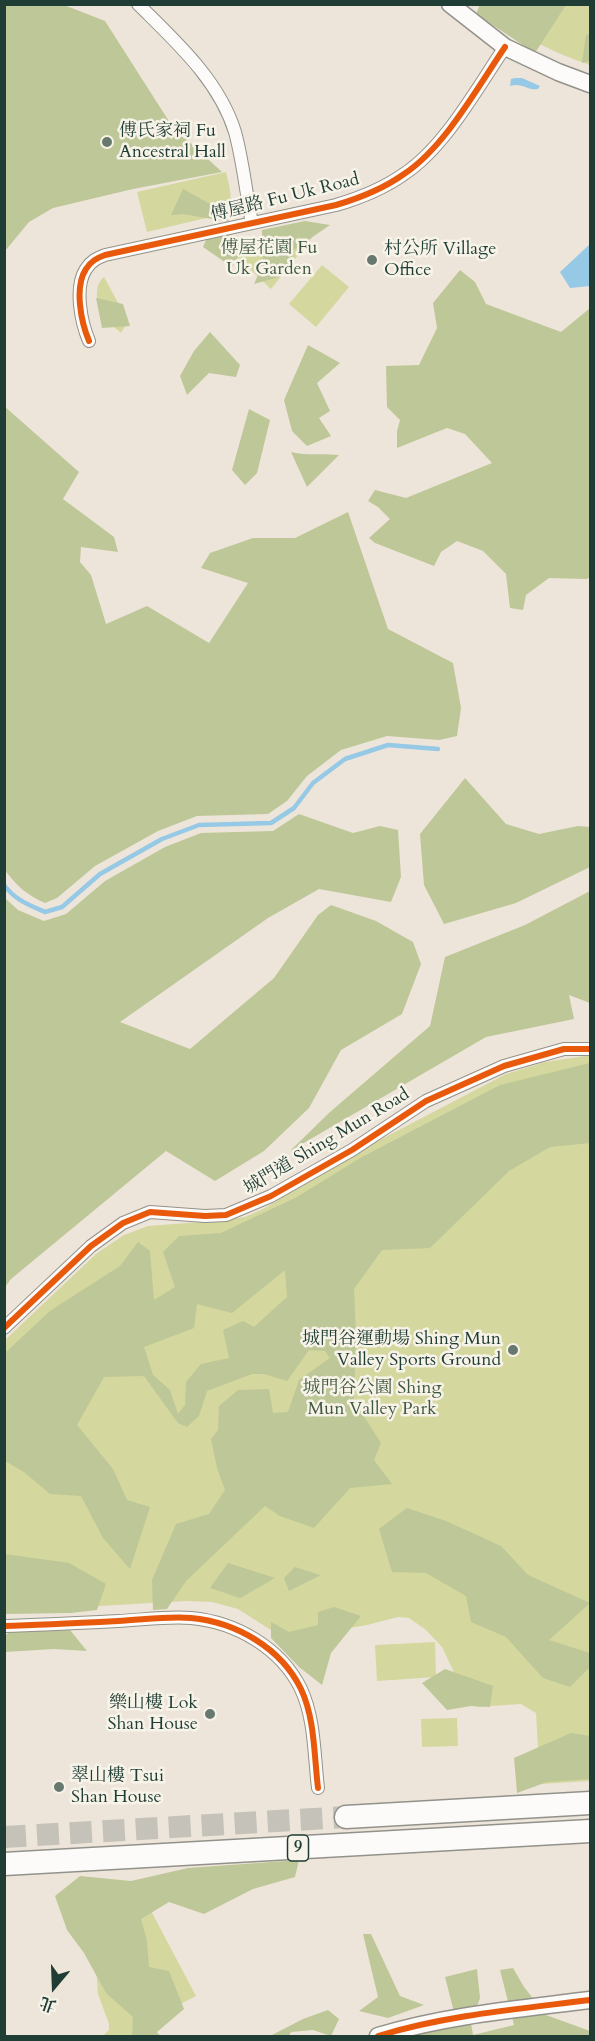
<!DOCTYPE html>
<meta charset="utf-8">
<style>
body{margin:0}
#map{position:relative;width:595px;height:2041px;overflow:hidden;background:#eee5da;font-family:Cardo,"Noto Serif TC",serif}
canvas{display:block}
.frame{position:absolute;inset:0;border:6px solid #1f3d34;pointer-events:none}
.north{position:absolute;left:24px;top:1957px;width:60px;height:60px;-webkit-text-stroke:4px #f7f3e8;paint-order:stroke;rotate:199deg;font-size:16px;font-weight:700;line-height:24px;text-align:center;color:#1f3d34}
.north::after{content:'';display:block;margin:auto;width:21px;height:27px;background:#1f3d34;clip-path:polygon(50% 0,100% 100%,50% 72%,0 100%)}
</style>
<div id="map">
<canvas width="595" height="2041"></canvas>
<div class="frame"></div>
<div class="north">北</div>
</div>
<script>
const ctx = document.querySelector('canvas').getContext('2d');
ctx.lineJoin = 'round';
function paint(path, color) { ctx.fillStyle = color; ctx.fill(path, 'evenodd'); }
function strokePath(path, color, width, dash) { ctx.strokeStyle = color; ctx.lineWidth = width; ctx.lineCap = dash ? 'butt' : 'round'; ctx.setLineDash(dash || []); ctx.stroke(path); }
function label(font, color, halo, rows, align = 'center') {
  ctx.font = font + ' Cardo,"Noto Serif TC",serif'; ctx.lineWidth = 5; ctx.setLineDash([]); ctx.textBaseline = 'middle'; ctx.strokeStyle = halo; ctx.fillStyle = color; for (const [text, x, y, turn = 0] of rows) {
    ctx.save(); ctx.translate(x, y); ctx.rotate((+turn || 0) * Math.PI / 180); ctx.textAlign = isNaN(turn) ? turn : align; if (halo) ctx.strokeText(text, 0, 0); ctx.fillText(text, 0, 0); ctx.restore();
  }
}
const green = new Path2D(`
 M476,5H590V65C548,51 512,31 476,5Z
 M226,172C229,186 236,203 223,214L147,232L137,192Z
 M317,231L271,289L231,251L230,246Z
 M322,265L349,287L316,327L289,304Z
 M104,277L128,321L121,333C117,329 110,325 106,320C97,310 92,286 104,277Z
 M585,1056H590V1781L540,1784L536,1713L521,1704L476,1707L462,1689L442,1647L426,1630L409,1618L398,1617L367,1625L285,1639L238,1609L212,1602L187,1601L64,1608L5,1609V1340L96,1254L124,1235L148,1226L226,1220L245,1217L265,1208L353,1154L506,1074L545,1062Z
 M435,1642L436,1677L377,1681L375,1645Z
 M457,1718L458,1746L422,1747L421,1719Z
 M150,1909L196,1996L144,2023L145,2036H103L109,2030V2024L98,1994L92,1910Z`);
const forest = new Path2D(`
 M5,4L64,5L105,21L172,126L222,172L133,189L53,208L29,222L5,251Z
 M480,5H566L535,53L476,14Z
 M590,34V61L582,63L586,35Z
 M183,189L208,203L223,206L229,222L183,214L171,215Z
 M305,221L330,225L292,251L293,273L254,284L263,264L262,230Z
 M231,234L243,249L232,267L203,247L207,238Z
 M460,270L475,282L486,304L561,332L590,308V577L587,579L549,578L526,595L523,610L510,608L506,574L483,551L457,541L441,552L434,566L375,543L369,538L390,519L378,507L368,501L375,490L406,498L492,463L465,434L447,428L397,448V431L400,420L387,407L386,366L419,365L437,328L433,303Z
 M96,298L123,304L130,326L102,328Z
 M210,332L240,365L236,377L209,373L187,395L180,376L194,351Z
 M308,345L340,363L317,383L330,411L319,418L331,436L307,446L292,431L284,400Z
 M4,406L79,472L63,499L114,537L118,552L81,547L80,562L91,575L106,624L147,606L209,643L248,583L201,568L210,553L253,538H295L348,512L388,629L453,663L461,708L457,736L439,740L387,736L341,750L307,776L287,801L268,814L197,816L158,831L95,866L57,898L45,903C24,893 18,887 4,869Z
 M249,409L270,420L257,473L245,485L232,470Z
 M291,452C308,456 321,453 339,455L307,487Z
 M465,778L506,824L539,834L578,826L590,827V867L516,903L444,924L424,885L420,834Z
 M299,814L353,833L380,826L398,830L401,877L391,902L319,889L268,918L120,1022L190,1049L274,978L318,915L331,905L376,921L413,942L421,964L402,1014L341,1050L309,1108L264,1151L215,1181L166,1151L11,1279L5,1287V898L18,910L44,921L66,914L105,881L165,847L201,833L273,831Z
 M590,891V1003L569,995L574,1019L486,1037L290,1151L330,1112L430,1026L445,957L525,925Z
 M590,1063V1143L550,1147L509,1171L430,1248L382,1250L354,1289L356,1335L354,1401L381,1443L374,1460L392,1484L350,1488L314,1528L280,1516L265,1506L186,1581L167,1609L153,1610L152,1580L176,1524L209,1514L225,1490L217,1468L211,1439L218,1430L219,1406L238,1390L269,1389L273,1413L288,1412L299,1380L330,1358L325,1351L309,1350L287,1381L264,1374H252L207,1391L199,1416L187,1427L178,1423L144,1376L104,1377L77,1425L113,1469L127,1500L150,1507L130,1569L103,1538L81,1496L50,1494L24,1472L5,1461V1353L50,1311L120,1266L138,1242L150,1251L154,1300L175,1287L163,1252L179,1236L221,1233L297,1197L362,1157L500,1085ZM285,1270L287,1297L254,1327L243,1321L223,1330L229,1358L201,1364L186,1382L185,1405L178,1414L170,1390L153,1375L144,1347L194,1328L197,1304L232,1313Z
 M407,1508L446,1521L501,1546L528,1575L590,1603L549,1640L590,1653V1667L570,1687L543,1678L506,1637L471,1622L466,1596L426,1573L392,1572L379,1529Z
 M5,1554L69,1563L106,1584L97,1610L71,1613L5,1614Z
 M228,1563L275,1578L240,1598L210,1588Z
 M295,1567L320,1575H321L289,1591L284,1578Z
 M334,1607L361,1616L331,1653L322,1685L299,1667L271,1638V1622L289,1632L318,1625V1612Z
 M70,1630L87,1651L54,1649L5,1652V1636L9,1632Z
 M445,1669L493,1686L490,1707L471,1706L447,1710L422,1683Z
 M571,1733L590,1736V1779L547,1782L517,1793L514,1758Z
 M299,1860L295,1877L253,1889L204,1914L169,1902L141,1919L147,1941L149,1967L169,1971L184,2009L157,2032L160,2036H132L133,2017L106,1993L84,1953L67,1930L55,1896L80,1876L131,1881L188,1868Z
 M363,1934H371L400,1996L424,2005L388,2018L359,2011L378,1997Z
 M513,1968L524,1987L546,2015L590,2031V2036H396L456,2020L445,1977L477,1969L480,1998L471,2023L473,2035L514,2025L500,1970Z
 M328,2010L339,2019L331,2036L313,2030L291,2032L289,2036H270L303,2019Z`);
const water = new Path2D(`
 M515,78H522L540,86L538,89C528,91 522,82 510,86L511,79Z
 M590,244V286L570,288L560,272Z`);
const stream = new Path2D(`
 M4,885C15,900 29,905 45,912L62,907L100,874L162,839L199,825L271,823L294,808L313,783L345,759L388,745L438,749`);
const highwayTunnel = new Path2D(`
 M4,1837L346,1817`);
const street = new Path2D(`
 M138,4C176,42 219,80 235,132C243,161 246,193 252,223
 M89,341C81,322 74,287 86,269C91,261 97,258 105,255L336,205C360,198 383,189 404,174C445,147 477,88 505,47
 M4,1328L91,1246L123,1223L150,1212L205,1216L226,1215L271,1196L352,1150L426,1101L504,1066L564,1049H590
 M4,1626C42,1625 80,1623 118,1621C142,1620 167,1616 191,1618C236,1622 281,1648 301,1689C315,1719 314,1755 318,1788`);
const secondary = new Path2D(`
 M450,4L505,47L558,72L590,84
 M378,2036C447,2015 519,2009 590,2000`);
const highway = new Path2D(`
 M346,1817L590,1803
 M4,1864L590,1831`);
const cycleway = new Path2D(`
 M89,341C81,322 74,287 86,269C91,261 97,258 105,255L336,205C360,198 383,189 404,174C445,147 477,88 505,47
 M4,1328L91,1246L123,1223L150,1212L205,1216L226,1215L271,1196L352,1150L426,1101L504,1066L564,1049H590
 M4,1626C42,1625 80,1623 118,1621C142,1620 167,1616 191,1618C236,1622 281,1648 301,1689C315,1719 314,1755 318,1788
 M378,2036C447,2015 519,2009 590,2000`);
const markers = [
 [107,142,6,"#67786e"],
 [372,260,6,"#67786e"],
 [513,1350,6,"#67786e"],
 [210,1714,6,"#67786e"],
 [59,1787,6,"#67786e"]
];
const shields = [
 [298,1848,21]
];
const shieldNames = [
 ["9",298,1848]
];
const poiNames = [
 ["傅氏家祠 Fu",119,132],
 ["Ancestral Hall",119,153],
 ["村公所 Village",384,250],
 ["Office",384,271],
 ["城門谷運動場 Shing Mun",501,1340,"right"],
 ["Valley Sports Ground",501,1361,"right"],
 ["樂山樓 Lok",198,1704,"right"],
 ["Shan House",198,1725,"right"],
 ["翠山樓 Tsui",71,1777],
 ["Shan House",71,1798]
];
const streetNames = [
 ["傅屋路 Fu Uk Road",285,198,-14],
 ["城門道 Shing Mun Road",327,1142,-31]
];
const parkNames = [
 ["傅屋花園 Fu",269,249],
 ["Uk Garden",269,270],
 ["城門谷公園 Shing",372,1389],
 ["Mun Valley Park",372,1410]
];
paint(green, '#d4d79e');
paint(forest, '#bec797');
paint(water, '#96c9e5');
strokePath(stream, '#96c9e5', 4.5);
strokePath(highwayTunnel, '#c5c3b9', 22, [22, 11]);
strokePath(street, '#92928b', 14);
strokePath(secondary, '#92928b', 19);
strokePath(highway, '#92928b', 25);
strokePath(street, '#fcfbf9', 12);
strokePath(secondary, '#fcfbf9', 16);
strokePath(highway, '#fcfbf9', 22);
strokePath(cycleway, '#e8590c', 6);
for (const [x, y, r, color] of markers) { const dot = new Path2D(); dot.arc(x, y, r, 0, 2 * Math.PI); ctx.fillStyle = color; ctx.fill(dot); strokePath(dot, '#f7f3e8', 2); }
for (const [x, y, w] of shields) { const box = new Path2D(); box.roundRect(x - w / 2, y - 13, w, 26, 4.5); ctx.fillStyle = '#f7f3e8'; ctx.fill(box); strokePath(box, '#1f3d34', 1.5); }
label('bold 16px', '#1f3d34', null, shieldNames);
label('18px', '#1f3d34', '#f7f3e8', poiNames, 'left');
label('18px', '#1f3d34', '#f7f3e8', streetNames);
label('18px', '#3f593f', '#f7f3e8', parkNames);
</script>
